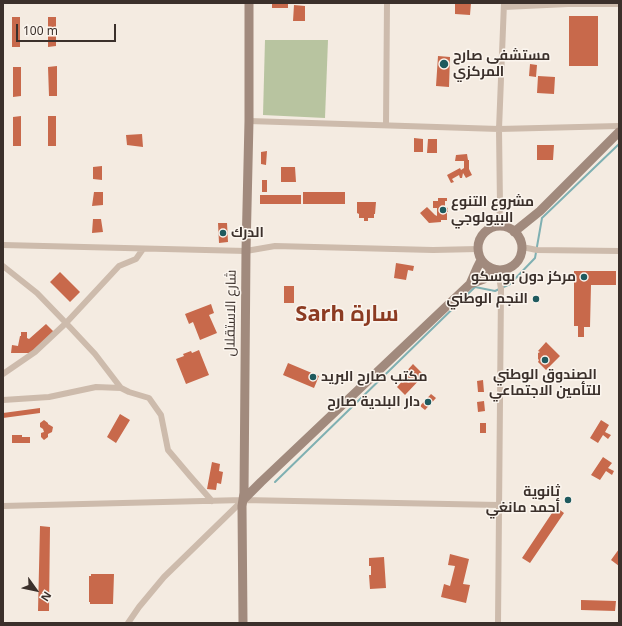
<!DOCTYPE html>
<meta charset="utf-8">
<style>
body{margin:0}
#map{position:relative;width:622px;height:626px;overflow:hidden;background:#f4ebe1;font-family:"Noto Sans",sans-serif}
canvas{display:block}
.frame{position:absolute;inset:0;border:4px solid #3b302b;pointer-events:none}
.north{position:absolute;left:16px;top:570px;width:40px;height:40px;-webkit-text-stroke:3px #fbf5ee;paint-order:stroke;rotate:123deg;font-size:11px;font-weight:700;line-height:16px;text-align:center;color:#3b302b}
.north::after{content:'';display:block;margin:auto;width:14px;height:18px;background:#3b302b;clip-path:polygon(50% 0,100% 100%,50% 72%,0 100%)}
.scale{position:absolute;left:16px;top:24px;width:100px;height:18px;box-sizing:border-box;border:2px solid #3b302b;border-top:0;padding-left:5px;font-size:12px;line-height:14px;white-space:nowrap;color:#3b302b;-webkit-text-stroke:3px #fbf5ee;paint-order:stroke}
</style>
<div id="map">
<canvas width="622" height="626"></canvas>
<div class="frame"></div>
<div class="north">N</div>
<div class="scale">100 m</div>
</div>
<script>
const ctx = document.querySelector('canvas').getContext('2d');
ctx.lineJoin = 'round';
function paint(path, color) { ctx.fillStyle = color; ctx.fill(path, 'evenodd'); }
function strokePath(path, color, width, dash) { ctx.strokeStyle = color; ctx.lineWidth = width; ctx.lineCap = dash ? 'butt' : 'round'; ctx.setLineDash(dash || []); ctx.stroke(path); }
function label(font, color, halo, rows, align = 'center') {
  ctx.font = font + ' "Noto Sans",Cairo,sans-serif'; ctx.lineWidth = 3; ctx.setLineDash([]); ctx.textBaseline = 'middle'; ctx.strokeStyle = halo; ctx.fillStyle = color; for (const [text, x, y, turn = 0] of rows) {
    ctx.save(); ctx.translate(x, y); ctx.rotate((+turn || 0) * Math.PI / 180); ctx.textAlign = isNaN(turn) ? turn : align; if (halo) ctx.strokeText(text, 0, 0); ctx.fillText(text, 0, 0); ctx.restore();
  }
}
const green = new Path2D(`
 M265,40H328L325,118L263,115Z`);
const stream = new Path2D(`
 M275,482L475,287L495,291L510,284L535,258L542,218L619,144`);
const building = new Path2D(`
 M272,3H288V8H272Z
 M455,3H471L470,15L455,14Z
 M294,5L305,6V21H293Z
 M569,16H598V66H569Z
 M12,17H20V47H12Z
 M48,17H56V46L48,47Z
 M438,56L450,57L449,87L436,86Z
 M530,64L537,65L536,77L529,76Z
 M57,66V96H49L48,67Z
 M13,67H21V96L13,97Z
 M538,76L555,77L554,94L537,93Z
 M21,116V146H13V117Z
 M48,116H56V146H48Z
 M142,134L143,147L127,145L126,135Z
 M414,138L423,139V152H414Z
 M428,139H437V153H427Z
 M537,145H554L553,160H537Z
 M267,151L266,165L261,164V152Z
 M467,154L468,160H469V169L472,175L466,178L463,173L462,178H460L459,175L452,179L454,182L451,183L447,175L460,168L461,170L464,168V161H455L456,155Z
 M102,166V180L93,179V167Z
 M281,167H295L296,182H281Z
 M262,180H267V192H262Z
 M94,192H103V205L92,206Z
 M303,192H345V204H303Z
 M260,195H301V204H260Z
 M438,198H447V201H445V207L448,208V212H446L447,213V220H441V222L429,223L420,213L427,207L435,215L437,216V208H433V201H438Z
 M357,202H376L375,214H374V218H368V221H364V218H359V214L357,213Z
 M93,219H101L103,232L92,233Z
 M218,223H227L228,242L219,243Z
 M396,263L414,266L413,271L408,270L406,280L394,278Z
 M574,271H616V285H591L590,327H584V337H578V326H574Z
 M60,272L80,292L70,302L50,282Z
 M284,286H294V303H284Z
 M211,304L214,313L209,315L217,333L200,340L193,322L189,324L185,314Z
 M46,324L54,332L31,353H11L12,345L18,346L20,336H21V332H27V338L29,339Z
 M546,342L560,356L546,370L538,362L539,360L538,359V353L540,352L538,351Z
 M199,350L209,375L186,384L176,359L184,356L183,354L191,351L192,353Z
 M288,363L319,376L314,388L283,375Z
 M413,364L424,375L405,395L397,387L407,376L404,374Z
 M483,380L484,392H478L477,381Z
 M431,394L436,398L425,410L420,406Z
 M484,401L485,411L478,412L477,402Z
 M40,408V413L3,418V413Z
 M120,414L130,420L116,443L107,437Z
 M44,420L48,423V424L53,427L52,432L48,434V437L44,440L41,437V433L44,432L43,429L40,427V423Z
 M601,420L609,425L605,432L611,435L608,439L603,435L598,443L590,438Z
 M480,423H486V433H480Z
 M12,435H22V437H30V443H12Z
 M603,457L612,463L608,468L614,471L612,475L606,471L600,480L591,475Z
 M212,462L220,464L219,471L223,472L221,484L217,483L216,490L207,489Z
 M556,507L564,513L530,563L522,558Z
 M40,526L50,527L49,611H38Z
 M619,549V566L611,560Z
 M450,554L469,559L463,584L470,585L466,603L441,597L444,584L450,586L455,566L448,565Z
 M384,557L386,588L370,589L369,575H371V566H369V558Z
 M91,574H114L113,604H90V602H89V576H91Z
 M581,600L616,601L615,611L581,610Z`);
const street = new Path2D(`
 M504,7L568,4H619
 M249,121L499,129L619,126
 M386,125L387,3
 M499,226L500,206L499,129L504,3
 M3,245L246,251L275,246L433,250L478,249
 M522,247L537,250L619,251
 M3,266L37,293L66,323L95,354L121,388
 M3,374L35,352L66,323L119,266L136,259L143,249
 M3,400L49,397L96,387L121,388L129,392L149,398L161,415L168,450L190,476L212,501
 M3,506L243,500L499,505
 M128,623L139,607L164,577L243,500
 M498,623L501,289L498,270`);
const secondary = new Path2D(`
 M478 248a22 22 0 1 1 44 0a22 22 0 1 1-44 0Z
 M514,232L540,211L619,132
 M470,284L477,268L481,260
 M243,500L261,482L470,284L484,279L492,269
 M243,623L242,506L244,493L246,251L249,121V3`);
const markers = [
 [444,64,5,"#1f5a5e"],
 [443,210,4,"#1f5a5e"],
 [223,233,4,"#1f5a5e"],
 [584,277,4,"#1f5a5e"],
 [536,299,4,"#1f5a5e"],
 [545,360,4,"#1f5a5e"],
 [313,377,4,"#1f5a5e"],
 [428,402,4,"#1f5a5e"],
 [568,500,4,"#1f5a5e"]
];
const poiNames = [
 ["مستشفى صارح",453,56],
 ["المركزي",453,72],
 ["مشروع التنوع",451,202],
 ["البيولوجي",451,218],
 ["الدرك",231,233],
 ["مركز دون بوسكو",576,277,"right"],
 ["النجم الوطني",528,299,"right"],
 ["الصندوق الوطني",545,375,"center"],
 ["للتأمين الاجتماعي",545,391,"center"],
 ["مكتب صارح البريد",321,377],
 ["دار البلدية صارح",420,402,"right"],
 ["ثانوية",560,492,"right"],
 ["أحمد مانغي",560,508,"right"]
];
const streetNames = [
 ["شارع الاستقلال",231,313,-89]
];
const townNames = [
 ["Sarh سارة",347,315]
];
paint(green, '#b8c4a0');
strokePath(stream, '#7fb0b2', 2);
paint(building, '#c8694b');
strokePath(street, '#cdbbac', 6);
strokePath(secondary, '#a18a7d', 9);
for (const [x, y, r, color] of markers) { const dot = new Path2D(); dot.arc(x, y, r, 0, 2 * Math.PI); ctx.fillStyle = color; ctx.fill(dot); strokePath(dot, '#fbf5ee', 1.5); }
label('bold 14px', '#3b302b', '#fbf5ee', poiNames, 'left');
label('14px', '#3b302b', '#fbf5ee', streetNames);
label('bold 22px', '#8c3b22', '#fbf5ee', townNames);
</script>
